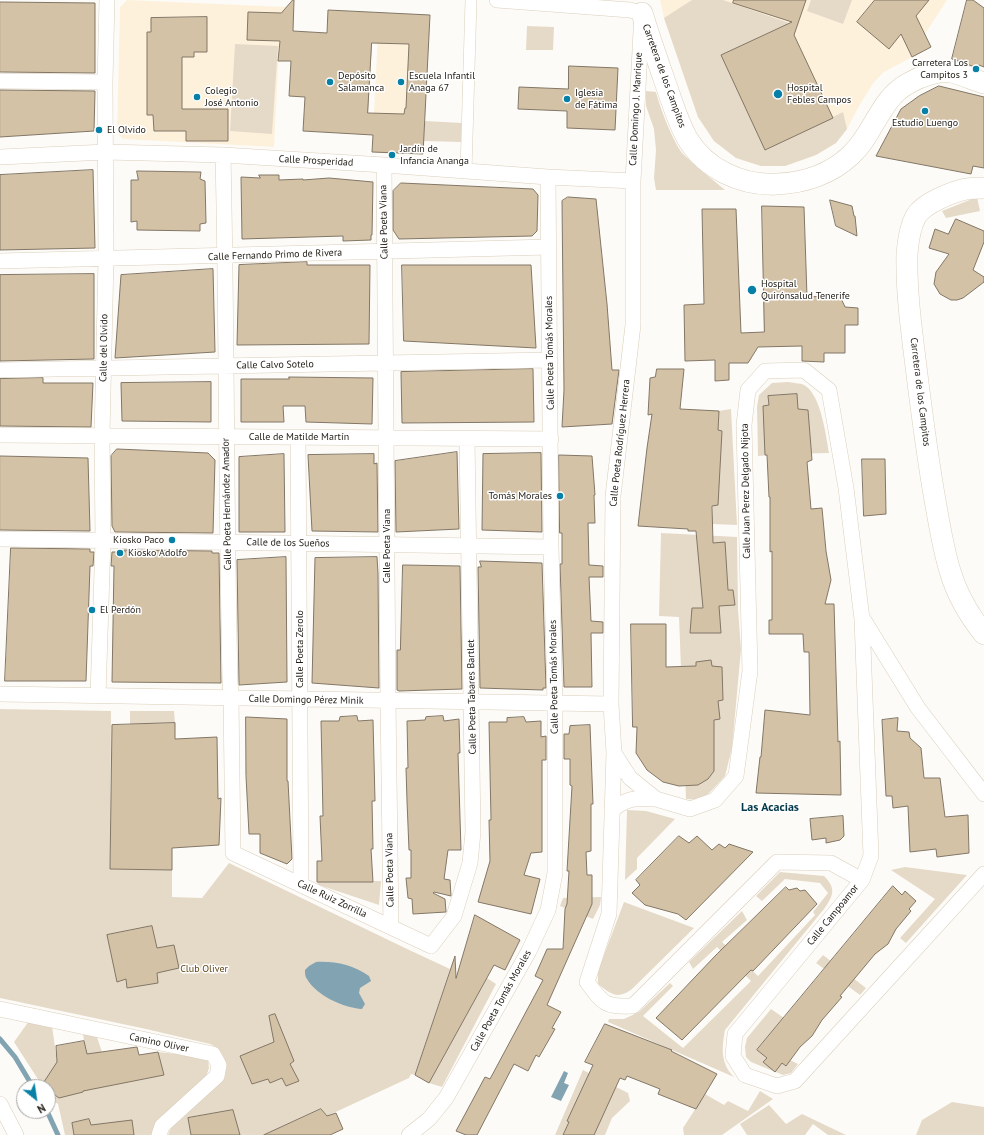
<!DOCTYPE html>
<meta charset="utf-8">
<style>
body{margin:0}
#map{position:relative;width:984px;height:1135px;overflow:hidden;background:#fdfbf7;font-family:"PT Sans",sans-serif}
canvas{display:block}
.north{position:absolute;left:16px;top:1079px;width:40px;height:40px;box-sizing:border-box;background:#fff;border:1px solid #a5a4a1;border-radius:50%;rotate:150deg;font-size:11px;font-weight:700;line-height:16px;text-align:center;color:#1f1b14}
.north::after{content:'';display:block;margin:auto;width:14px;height:18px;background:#0680a6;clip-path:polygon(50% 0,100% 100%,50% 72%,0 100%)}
</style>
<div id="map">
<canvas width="984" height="1135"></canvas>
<div class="north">N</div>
</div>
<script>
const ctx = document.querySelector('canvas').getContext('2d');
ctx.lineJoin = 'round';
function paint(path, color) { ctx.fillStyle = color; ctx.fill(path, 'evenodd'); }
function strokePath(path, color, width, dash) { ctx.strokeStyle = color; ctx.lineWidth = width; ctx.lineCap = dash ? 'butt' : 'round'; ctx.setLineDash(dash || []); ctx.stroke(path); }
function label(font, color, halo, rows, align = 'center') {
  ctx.font = font + ' "PT Sans",sans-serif'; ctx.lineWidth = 3; ctx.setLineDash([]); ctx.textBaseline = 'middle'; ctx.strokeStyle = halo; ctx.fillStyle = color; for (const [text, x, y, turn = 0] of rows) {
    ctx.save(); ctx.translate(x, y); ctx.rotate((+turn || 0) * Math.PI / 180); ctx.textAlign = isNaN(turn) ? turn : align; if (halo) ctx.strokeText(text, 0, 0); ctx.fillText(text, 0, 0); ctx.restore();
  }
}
const built = new Path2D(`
 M127,0L286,7L281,13L274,147L123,139L117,133L120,7Z
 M660,0H947L925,34L931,47L884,72L874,82L859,106L847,129L836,143L816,155L785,166H761L736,158L714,141L698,117L664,18Z
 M379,13L430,15L423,154L372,152Z`);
const green = new Path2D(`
 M692,0H723L789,23L721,55L766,150L843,112L847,129L836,143L816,155L785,166H761L736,158L714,141L698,117L664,18Z
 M811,0H852L843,24L807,11Z
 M527,26L554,27L553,50H526Z
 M235,44L278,46L272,134L230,131Z
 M646,91L656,92C660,108 673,142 683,154C696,167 711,178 725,190H656L654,178L656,150L654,129L646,106Z
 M425,121L462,123L461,142L423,141Z
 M977,197L980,211L946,218L942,211Z
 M788,382C792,383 800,383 804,385C821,394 826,436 829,453L785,454L758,456L757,407L759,395L772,383Z
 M731,409L737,525L712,524L719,411Z
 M661,533L737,537L738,609L741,649L732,748L725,776L714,788L702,800L686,799L679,617L659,616Z
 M0,709L111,711L110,869L172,870V897L202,898L229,863L405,948L450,969L415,1075L411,1074L409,1078L327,1116L321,1109L280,1128L283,1135H168C174,1117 199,1100 213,1088C216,1085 222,1081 224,1077C231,1064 221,1049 210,1044L146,1029L0,998Z
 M130,711H174L175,723L130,725Z
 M627,810L646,811L675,819L637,858V869L625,880Z
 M905,867L967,875L906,943L900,938L935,899L891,870Z
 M780,872L824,876C837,889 833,896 824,909L725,1030C722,1047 720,1063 734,1077L608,1022L609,1019H624L639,1012L670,983L673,986L643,1016L683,1048L751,981L717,947L693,969L689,962L742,911L747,920L722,942L758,976L815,915L813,912L828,893L820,883L785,879L762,901L756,896Z
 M381,881L379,905L319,885L317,882Z
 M601,897L600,905L593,919L560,906L563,898Z
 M624,902L694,928L632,989C617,1000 611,994 598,984V971Z
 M823,955L866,988L860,995L816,963Z
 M487,978L496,984L442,1087L429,1083Z
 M771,1009L784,1018L757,1050L767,1058L764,1062L782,1063L786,1066L790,1060L798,1064L791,1073L783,1075L751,1062L746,1057L745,1047L747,1038Z
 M29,1021L52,1026L57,1061L84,1041L83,1034L97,1037L102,1052L163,1075L158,1052L195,1056L208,1059L209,1068L205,1080L158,1122L151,1135H65L58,1104C50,1099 48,1096 48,1087H43L14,1042Z
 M583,1070L628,1093L630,1101L612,1118L605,1135H555Z
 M760,1091L773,1099L722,1135H684L683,1128L705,1094L724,1105L728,1101L748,1111Z
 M952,1102L984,1107V1135H916L922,1120Z
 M769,1105L786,1124L802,1114L846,1135H828L813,1124L805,1135H747L740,1124Z`);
const water = new Path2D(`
 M316,962C335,961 353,965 369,976L371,981L360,988L359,993L365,1004L362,1009C344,1008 317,996 307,979C305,977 305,973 305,970L309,966Z
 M564,1071L568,1073L564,1083L569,1085L561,1101L551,1097Z`);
const stream = new Path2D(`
 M0,1039L15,1057L33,1087
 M47,1111L58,1135`);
const building = new Path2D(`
 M293,0H294L293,31L327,33L328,10L430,15L423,154L372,152L373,135L303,131L305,97L289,96L291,61H278L280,41L247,40L248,12L281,13ZM372,43L409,44L406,108H405L404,114L368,113Z
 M734,0H806L794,35L833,118L765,150L721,55L792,22L733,3Z
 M875,0H929L916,16L931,47L912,57L901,34L889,49L857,22Z
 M967,0H973L984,8V67L979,65L978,68L952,59Z
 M0,2L95,3V73L0,72Z
 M207,17V52H194V57H182V109H228V141H186V131H154L153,115H147V32H151V18Z
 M569,66L618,68L615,130L567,128V111L518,109L519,87L568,89Z
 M939,86L984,97V168L973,166L971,174L876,156L901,109L919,96Z
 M0,90L95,91L94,131L0,137Z
 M93,170L95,248L0,250V175Z
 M137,171L201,172L200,179L205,181L206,223L200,224V231L137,230V221L131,222V180H138Z
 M259,175H279V180L303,179V180L329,178L373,182L372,235H371V240L343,241V236L242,239L241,177L260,178Z
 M401,183L533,189L538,195L537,231L532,236L399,239L393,230V191Z
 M568,197L596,199L607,304L612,370H619L612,424L562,427L564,390L562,201Z
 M830,200L852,206L854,216H855L857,236L836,226Z
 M762,206L804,207L807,297L828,296L831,294L840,296L845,307L858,308V325H845V353H824V362L802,361V346L758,347L748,363H729V380L715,381V360L685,361L684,305L704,304L702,209H736L741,333L764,332Z
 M956,219L984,231V242L973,270L984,277V282L963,298L957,300H951L940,294L934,284L936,272L949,254L929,248L935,229L948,234Z
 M307,262V265H370L369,344L237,345L239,265Z
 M402,265H531L536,348L404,341Z
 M213,269L215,352L115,358L121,275Z
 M94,274V359L0,361V275Z
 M533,369L534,422L402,423L401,372Z
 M657,369H684L680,409L719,411L718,430L722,431L718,505L712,506L713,543L725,542L728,590H733L735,605L719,606L721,633H690L692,608H703L696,531H688V529L638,526L647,448L652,414L648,415L650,378L655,377Z
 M289,377L373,378L372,424L306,422L305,406H283L284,422H241V379H289Z
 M43,378V383H93L91,427L0,426V379Z
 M211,382V422L122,421L121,383Z
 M797,394L798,409L808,410L812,460L807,462L811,509L822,508L826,551L831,580L825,604H834L838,742L840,741L841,795L756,793L760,757H761L765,710L810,715L809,652H804L803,634H769V620H772V551L770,552V497H769L767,455H765L763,406L769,405L768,396Z
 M117,449L208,453L215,460L213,533L115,532L112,526L111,456Z
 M457,452L459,529L396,532L395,461Z
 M541,453L542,532L482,530L483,454Z
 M284,454L285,532H239V457Z
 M374,454V464L377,463L378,532L312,531L308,455Z
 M559,455L592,456L595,495H594L595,523H588L589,565L603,566V577H589L591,621L603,622V633H591L592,687H564L560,564H562V533H560Z
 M0,456L88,458L90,531L0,530Z
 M862,459H885L886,514L864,516Z
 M11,548L90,549V552H94L93,566H90L86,681H5Z
 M124,550L212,551V553H219L221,683L112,682L114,566H111L112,552H125Z
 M286,557L287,682L239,685L237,560Z
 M377,557L378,573L379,688L312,683L315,558Z
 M480,561L542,563L546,688H543V690L480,688L478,567H481Z
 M403,565L460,566L462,689L399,691L397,690V650H400Z
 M631,624H666V667L696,666V662L711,660L712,666L722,667L723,700L718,701L720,719L714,720V771L708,779L698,785L679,786L663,782L647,770L636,753L637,727H633Z
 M357,716L358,721L373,720L375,801H372L373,849H371L373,882H317V861H322L320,816H323L321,721H339L340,717Z
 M443,716L444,721L459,719L460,753H458L461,850H448L444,879L450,880L451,896L434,892L433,893L445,899L446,912L413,914L412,899L408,898L406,878H411V850H409L407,801L406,768H408L407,721L425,720L426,717Z
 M246,717L287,719V781H288L292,859L287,864L260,853V834H249L246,776Z
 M524,717L526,722L541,721V737L546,736V760H542V852L531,853L524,875L540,879L531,914L478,902L490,861L489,820H491L489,722H507V718Z
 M898,718L897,731L909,732L910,738L921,748L924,778H940L945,817L968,815L969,853L937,857L936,849L910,852L908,806L893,808L892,796H886L882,720Z
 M175,723V739L217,737L218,799L221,798L219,845L172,848V870L110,869L112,725Z
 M590,725L593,804H591V851L586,852L587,875H592V904L547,1005L561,1012L552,1028L555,1029L539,1057L536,1055L528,1071L514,1064L477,1135H466L456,1131L485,1077L490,1079L543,980L535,976L547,949H563L565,909L567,904L569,871H567L572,786L570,785V759H564V734H569L570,726Z
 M843,816L844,836L840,840L826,843V838L812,840L810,819Z
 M679,836L689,843L697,836L712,850L719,844L725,848L729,844L753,852L686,920L678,914L645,905L632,893L640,885L636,880Z
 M893,886L902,895L905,891L916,901L909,909L911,911L896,929L888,944L875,954L840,996L842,997L822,1020L812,1036L800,1047L786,1066L782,1063L775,1072L763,1062L767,1058L757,1050Z
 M786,887L789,890L797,888L800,891L805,890L817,904L753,971L751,970L682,1040L656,1018L717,954Z
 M475,915L520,940L505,970L494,965L429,1083L415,1075L455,956L456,978Z
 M152,926L157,948L174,945L179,968L157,973L158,983L127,988L126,979L117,982L107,935Z
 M275,1014L294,1061L290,1064L299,1081L286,1086L282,1078L270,1083L268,1079L252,1084L240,1056L274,1042L269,1016Z
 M605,1024L672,1050L671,1051L717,1074L696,1109L658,1094L660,1089L627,1076L625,1080L620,1078L594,1135H563L569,1122L567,1121L593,1065L585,1062Z
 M84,1041L87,1054L137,1047L139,1055L158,1052L164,1075L83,1091V1092L59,1098L48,1090V1087H44L42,1085L57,1062L56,1046Z
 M321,1109L327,1116L336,1113L343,1129L330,1135H264Z
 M233,1110L240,1135H191L188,1118Z
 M89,1119L91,1125L132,1120L134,1135H74L72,1123Z`);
const pedestrian = new Path2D(`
 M466,171L471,0`);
const minor = new Path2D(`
 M497,0L630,10L642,13L633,181V325L613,496L611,704L614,753L609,914L587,982C603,1004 605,1007 633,1006L777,862L831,863L862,880
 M0,81L105,82
 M223,155C227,330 226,505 230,680L231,698L233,853L431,946L454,916L470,863L473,832L467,439
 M0,157L106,152L223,155L384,165L548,177L633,181
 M384,165L388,701L391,927
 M0,261L549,247
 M0,370L550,360
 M0,435L551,439
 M298,437L301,885
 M0,539L551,547
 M863,619L918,708L984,794
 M0,694L611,704
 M98,696L103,540L102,436L106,259L105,82L107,0
 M614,753L630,778L656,799L690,809L715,800L736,776L750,671L744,425L748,390L765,371L804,370L829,390L846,488L862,619L871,856L862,880L735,1034L733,1056L745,1075L777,1086L795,1081L984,874
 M612,810C629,796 636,799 656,799
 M0,1009L213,1054L219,1065L217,1076L162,1126L159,1135
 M0,1104L16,1135
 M409,1135L429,1119L446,1098L529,951L548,910L555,873V704L551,547L548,177`);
const secondary = new Path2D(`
 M642,13C649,36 657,59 665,82C672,101 677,120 687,138C705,169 742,186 777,184C804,183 831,174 851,155C874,134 880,98 909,83C921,76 939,70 952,72C963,75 974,80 984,83
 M984,188C978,188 972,188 966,189C952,192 924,203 916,216C910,227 908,240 907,254C906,297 913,340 918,383C923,422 928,461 935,500C939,523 943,548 950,571C957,595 968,614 984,634`);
const markers = [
 [976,69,4,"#0680a6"],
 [330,82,4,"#0680a6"],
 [401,82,4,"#0680a6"],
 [778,94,5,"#0680a6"],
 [197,97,4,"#0680a6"],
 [567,99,4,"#0680a6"],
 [925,111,4,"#0680a6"],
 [99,130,4,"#0680a6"],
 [392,155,4,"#0680a6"],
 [752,290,5,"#0680a6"],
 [560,496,4,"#0680a6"],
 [172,540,4,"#0680a6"],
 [120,553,4,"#0680a6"],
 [92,610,4,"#0680a6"]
];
const poiNames = [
 ["Carretera Los",968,63,"right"],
 ["Campitos 3",968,75,"right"],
 ["Depósito",338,76],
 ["Salamanca",338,88],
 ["Escuela Infantil",409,76],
 ["Anaga 67",409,88],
 ["Hospital",787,88],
 ["Febles Campos",787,100],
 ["Colegio",205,91],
 ["José Antonio",205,103],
 ["Iglesia",575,93],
 ["de Fátima",575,105],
 ["Estudio Luengo",925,123,"center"],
 ["El Olvido",107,130],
 ["Jardín de",400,149],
 ["Infancia Ananga",400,161],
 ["Hospital",761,284],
 ["Quirónsalud Tenerife",761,296],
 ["Tomás Morales",552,496,"right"],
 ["Kiosko Paco",164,540,"right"],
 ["Kiosko Adolfo",128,553],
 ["El Perdón",100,610]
];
const streetNames = [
 ["Carretera de los Campitos",664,76,70],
 ["Calle Domingo J. Manrique",636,109,-87],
 ["Calle Prosperidad",316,161,3],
 ["Calle Poeta Viana",384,222,-91],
 ["Calle Fernando Primo de Rivera",275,255,-2],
 ["Calle del Olvido",104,348,-89],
 ["Calle Poeta Tomás Morales",550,353,-91],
 ["Calle Calvo Sotelo",275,365,-1],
 ["Carretera de los Campitos",920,392,83],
 ["Calle de Matilde Martín",299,437],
 ["Calle Poeta Rodríguez Herrera",620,443,-84],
 ["Calle Juan Perez Delgado Nijota",746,491,-91],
 ["Calle Poeta Hernández Amador",227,504,-91],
 ["Calle de los Sueños",288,543,1],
 ["Calle Poeta Viana",387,546,-90],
 ["Calle Poeta Zerolo",300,649,-90],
 ["Calle Poeta Tomás Morales",554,677,-91],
 ["Calle Poeta Tabares Bartlet",472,697,-91],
 ["Calle Domingo Pérez Minik",306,700,1],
 ["Calle Poeta Viana",390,870,-91],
 ["Calle Ruiz Zorrilla",332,899,25],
 ["Calle Campoamor",833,915,-51],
 ["Calle Poeta Tomás Morales",501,1001,-61],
 ["Camino Oliver",159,1043,12]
];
const parkNames = [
 ["Club Oliver",204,969]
];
const quarterNames = [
 ["Las Acacias",770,808]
];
paint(built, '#fef1dc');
paint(green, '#e5dac8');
paint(water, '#82a3b2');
strokePath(stream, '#82a3b2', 5);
paint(building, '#d4c2a7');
strokePath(building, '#827766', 1);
strokePath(pedestrian, '#dacebb', 12);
strokePath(minor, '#dacebb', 16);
strokePath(secondary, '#dacebb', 22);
strokePath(pedestrian, '#fff', 11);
strokePath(minor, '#fff', 15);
strokePath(secondary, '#fff', 21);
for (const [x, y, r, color] of markers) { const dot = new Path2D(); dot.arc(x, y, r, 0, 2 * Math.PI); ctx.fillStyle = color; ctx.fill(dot); strokePath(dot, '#fff', 1.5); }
label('10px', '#1f1b14', '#fff', poiNames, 'left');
label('10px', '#1f1b14', '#fff', streetNames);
label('10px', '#5e4414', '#fff', parkNames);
label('bold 12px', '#03384a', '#fff', quarterNames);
</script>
